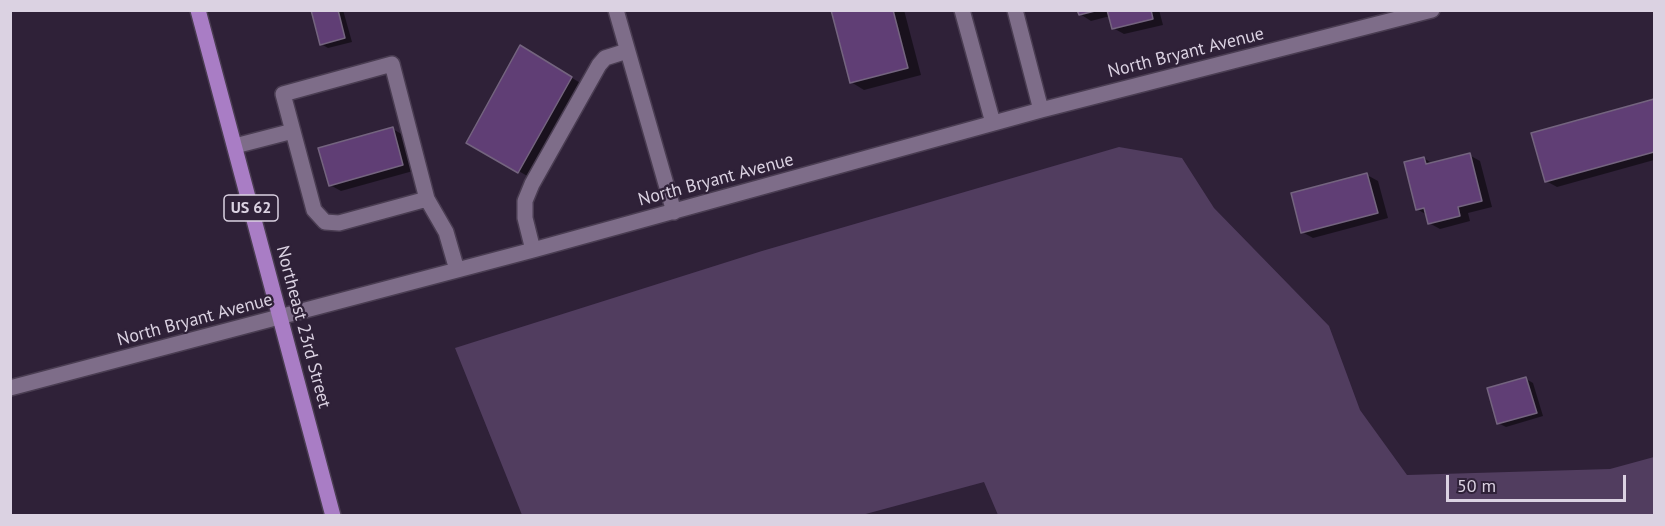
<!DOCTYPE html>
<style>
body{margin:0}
#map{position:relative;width:1665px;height:526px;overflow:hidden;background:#2f2138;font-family:"PT Sans",sans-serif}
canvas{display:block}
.frame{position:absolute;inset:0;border:12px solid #dbd2e2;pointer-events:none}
.scale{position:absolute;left:1446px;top:475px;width:180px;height:27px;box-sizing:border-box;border:3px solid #dbd2e2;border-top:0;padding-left:8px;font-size:18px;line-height:21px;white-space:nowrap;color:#dbd2e2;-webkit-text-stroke:4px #2f2138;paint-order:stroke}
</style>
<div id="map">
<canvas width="1665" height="526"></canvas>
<div class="frame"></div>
<div class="scale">50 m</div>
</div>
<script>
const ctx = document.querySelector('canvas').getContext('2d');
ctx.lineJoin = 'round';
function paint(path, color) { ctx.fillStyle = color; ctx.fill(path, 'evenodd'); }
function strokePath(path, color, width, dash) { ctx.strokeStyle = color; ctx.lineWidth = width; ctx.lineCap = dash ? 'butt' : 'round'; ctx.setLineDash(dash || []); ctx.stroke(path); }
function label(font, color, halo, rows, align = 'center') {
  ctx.font = font + ' "PT Sans",sans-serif'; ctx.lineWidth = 4.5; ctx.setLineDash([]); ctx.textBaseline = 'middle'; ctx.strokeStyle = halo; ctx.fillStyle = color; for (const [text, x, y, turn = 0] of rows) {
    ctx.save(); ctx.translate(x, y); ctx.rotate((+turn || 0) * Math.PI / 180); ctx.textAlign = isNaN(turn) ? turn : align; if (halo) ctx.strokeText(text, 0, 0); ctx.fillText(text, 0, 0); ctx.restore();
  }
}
const green = new Path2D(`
 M1119,147L1182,158L1214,208L1329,326L1360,410L1407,475L1610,469L1654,457V515H998L984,482L862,515H522L455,348L762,251Z`);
const shadow = new Path2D(`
 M312,10H343L352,42L328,48L321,44Z
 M833,10H904L921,75L864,90L851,82Z
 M1079,10H1159L1163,25L1124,34L1113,28L1110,16L1091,21L1080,14Z
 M521,47L582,84L529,177L468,142Z
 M1654,101V160L1557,187L1546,181L1533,134Z
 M393,129L403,135L413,171L341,191L330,185Z
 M1469,155L1480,161L1492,207L1468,213L1470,221L1440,229L1429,223L1427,215L1417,209L1424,158L1433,164Z
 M1367,175L1378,181L1388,218L1313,238L1302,232Z
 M1526,379L1533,383L1543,416L1506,427L1498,423Z`);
const building = new Path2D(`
 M311,10H338L345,38L320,45Z
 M831,10H893L908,68L850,83Z
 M1077,10H1099L1079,15Z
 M1107,10H1151L1153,19L1112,29Z
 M520,45L572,77L518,173L466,143Z
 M1654,99V152L1545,182L1531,133Z
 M393,127L403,165L329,186L318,148Z
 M1470,153L1482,201L1458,207L1460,216L1428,224L1424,208L1416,210L1404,162L1424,157L1426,164Z
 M1367,173L1378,213L1301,233L1291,193Z
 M1526,377L1537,413L1497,424L1487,388Z`);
const minor = new Path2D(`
 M616,10L674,212
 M962,10L993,123
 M1015,10L1041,110
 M392,64L427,199L339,223L325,222L314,210L283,94Z
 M235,146L293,131
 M427,199L446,232L457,270
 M533,250L525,218V201L532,184L599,65L605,58L627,51
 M10,388L533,250L1041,110L1432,10`);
const major = new Path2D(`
 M198,10L333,516`);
const shields = [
 [251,208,54]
];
const shieldNames = [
 ["US 62",251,208]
];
const streetNames = [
 ["North Bryant Avenue",1186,53,-14],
 ["North Bryant Avenue",716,180,-15],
 ["North Bryant Avenue",195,320,-15],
 ["Northeast 23rd Street",303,327,75]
];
paint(green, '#513d5f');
paint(shadow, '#0007');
paint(building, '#603e75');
strokePath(building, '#74647f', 1.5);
strokePath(minor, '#4a3d52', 18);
strokePath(major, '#4a3d52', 18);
strokePath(minor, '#7e6d89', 15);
strokePath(major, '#a97dc5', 15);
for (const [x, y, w] of shields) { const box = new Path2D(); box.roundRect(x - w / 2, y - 13, w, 26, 4.5); ctx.fillStyle = '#2f2138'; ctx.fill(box); strokePath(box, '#dbd2e2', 1.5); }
label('bold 16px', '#dbd2e2', null, shieldNames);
label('18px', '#dbd2e2', '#2f2138', streetNames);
</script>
